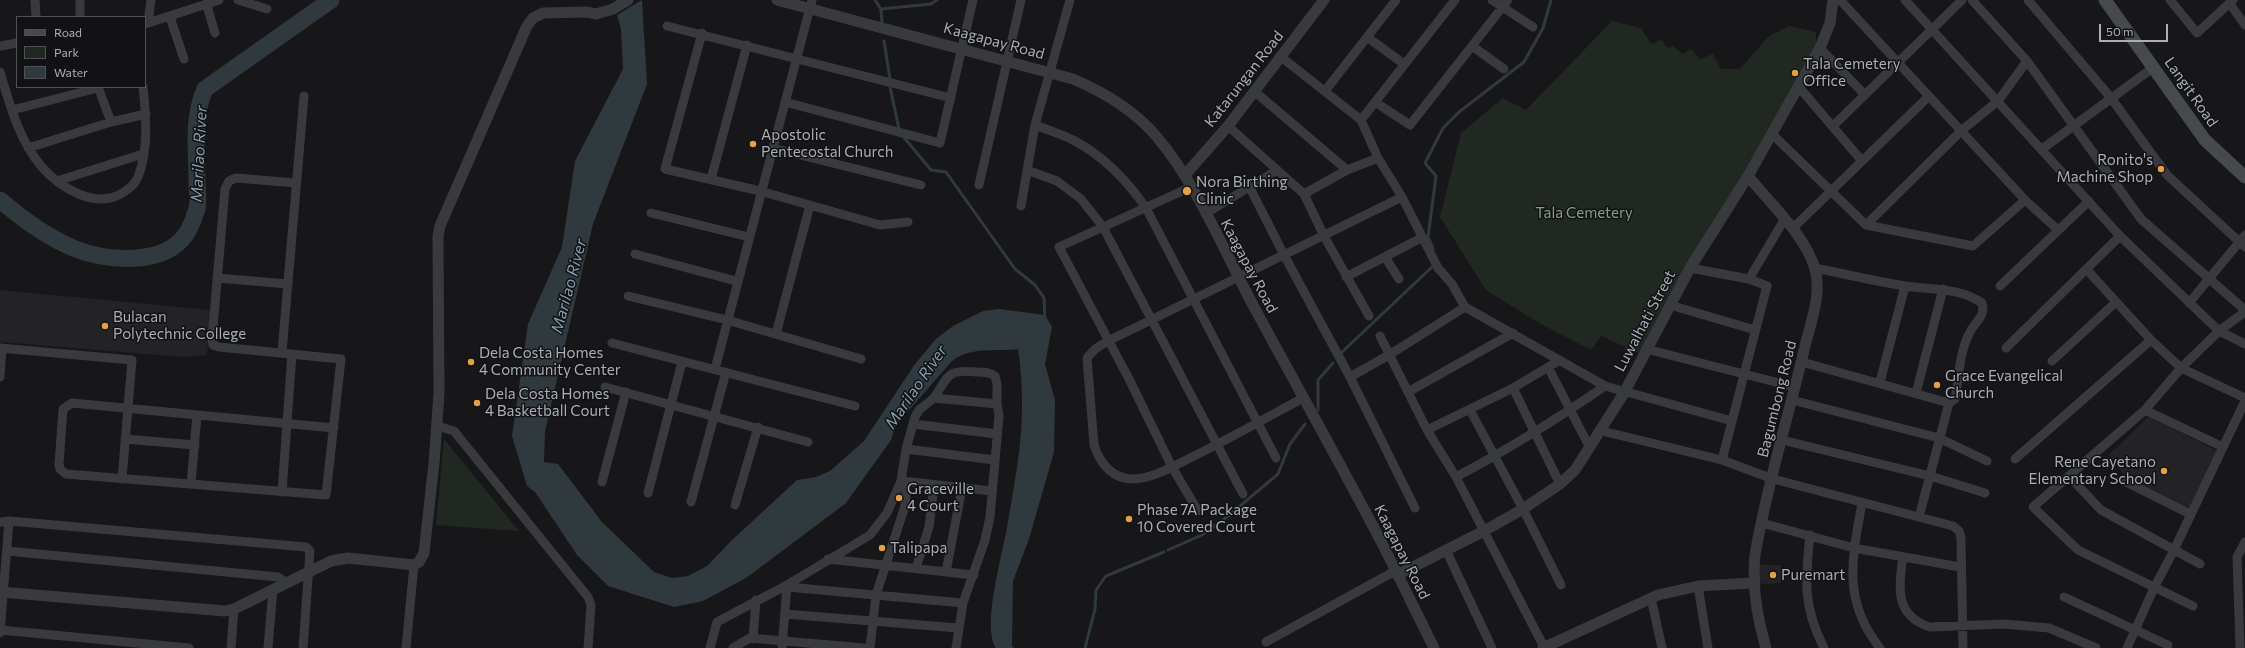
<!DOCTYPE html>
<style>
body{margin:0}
#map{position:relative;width:2245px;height:648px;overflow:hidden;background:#171719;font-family:Commissioner,sans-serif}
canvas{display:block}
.legend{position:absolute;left:16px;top:16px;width:130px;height:72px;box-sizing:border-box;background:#121214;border:1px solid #4f5155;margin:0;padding:5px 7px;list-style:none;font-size:12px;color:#aaafb7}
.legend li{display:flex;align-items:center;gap:8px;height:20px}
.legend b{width:20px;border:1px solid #4f5155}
.scale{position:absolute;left:2099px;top:24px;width:69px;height:18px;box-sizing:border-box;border:2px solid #aaafb7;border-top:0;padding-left:5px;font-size:12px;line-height:14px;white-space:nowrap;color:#aaafb7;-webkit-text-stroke:3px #121214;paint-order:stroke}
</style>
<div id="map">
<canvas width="2245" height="648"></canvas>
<ul class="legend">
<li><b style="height:5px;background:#46494d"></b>Road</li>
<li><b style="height:11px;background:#212822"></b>Park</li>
<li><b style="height:11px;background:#30393e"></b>Water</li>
</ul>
<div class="scale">50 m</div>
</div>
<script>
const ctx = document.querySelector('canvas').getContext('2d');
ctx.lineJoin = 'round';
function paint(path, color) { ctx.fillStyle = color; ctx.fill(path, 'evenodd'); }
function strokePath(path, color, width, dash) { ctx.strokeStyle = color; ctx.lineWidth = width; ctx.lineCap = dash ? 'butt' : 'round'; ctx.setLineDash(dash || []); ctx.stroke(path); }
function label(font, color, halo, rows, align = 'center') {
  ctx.font = font + ' Commissioner,sans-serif'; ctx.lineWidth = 3; ctx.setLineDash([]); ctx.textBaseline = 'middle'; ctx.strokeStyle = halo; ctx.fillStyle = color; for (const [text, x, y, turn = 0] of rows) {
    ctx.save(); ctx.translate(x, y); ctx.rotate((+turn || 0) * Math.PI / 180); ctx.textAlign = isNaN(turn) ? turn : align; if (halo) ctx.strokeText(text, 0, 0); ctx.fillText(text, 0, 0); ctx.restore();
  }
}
const built = new Path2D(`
 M0,290L211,310L207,355L183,357L0,342Z
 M2149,416L2217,451L2190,509L2133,487L2109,455Z
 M1758,565H1781V583L1757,584Z`);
const green = new Path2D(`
 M1612,21L1641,28L1651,44L1662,40L1667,48L1673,46L1683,54L1691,49L1700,59L1713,54L1721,69H1740L1769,36L1789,26L1816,32V48L1639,353L1601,336L1591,350L1539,323L1486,290L1440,217L1461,133L1503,98L1526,110Z
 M444,439L519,531L436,525Z`);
const water = new Path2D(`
 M642,0L647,84L593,224L545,431L544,462L558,464L602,522L654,572L672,578L688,576L707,566L731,541L797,480L816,477L830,471L864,441L915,364L936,339L953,326L983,311L999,309L1045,315L1052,327L1045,364L1055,400L1054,452L1029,539L1013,581L1012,646L1014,648H996C981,624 1004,550 1008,522C1013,492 1019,461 1021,431C1023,405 1022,375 1018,349C995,352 971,346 952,361L896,425L891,440L846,503L746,578L703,601L674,607L608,586L577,555L535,492L527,486L512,436L528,324L562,247L575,161L623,69L621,29L617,15Z`);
const stream = new Path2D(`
 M875,0L881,9L882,23
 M881,9L931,4L937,0
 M884,41L890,79
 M890,87L899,129
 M902,135L931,170L946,172L1015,269L1035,285L1044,298L1045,320
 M1433,248L1428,237L1436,176L1425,163L1443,128L1459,112L1524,62L1543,28L1551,0
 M1341,353L1433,266
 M1318,410V380L1333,363
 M1168,550L1202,535L1227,517L1278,474L1290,444L1305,424
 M1085,648L1095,609L1096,590L1106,576L1164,552`);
const river = new Path2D(`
 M0,200C21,218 47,237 73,248C105,261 164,267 186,234C191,228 194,217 197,209C199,201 197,190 197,182C197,151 192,118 205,89L331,0`);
const minor = new Path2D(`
 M35,0L36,17
 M238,0L267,9
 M1492,0L1533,27
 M1840,0L2025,200L2058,230
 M1905,0L2120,236L2219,331L2245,344
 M1972,0L2027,61L2141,219L2245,310
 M2028,0L2111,98L2167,175L2245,247
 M2170,0L2197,33L2233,0
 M2230,4L2245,25
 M207,6L215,33
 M80,17V0
 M170,17L184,59
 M148,23L151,0
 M145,24L219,0
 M667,26L951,98
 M702,33L665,169L760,191L880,225L908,222
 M1367,37L1404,64
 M0,46L17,43
 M1472,46L1504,69
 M1820,48L1864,94
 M1280,56L1361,120L1378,158L1402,197L1438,268L1452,284L1465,307L1605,386L1732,421
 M0,72C10,105 19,140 41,166C59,187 96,211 124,192C129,189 135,184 138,177C149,149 146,116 143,87
 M1798,86L1862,161
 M98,87L111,122
 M1254,91L1347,170
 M1325,91L1396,0
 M785,102L940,143L973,0
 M1375,102L1410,125L1508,0
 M12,110L98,88
 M1361,120L1455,0
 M1035,125C1048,130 1062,134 1075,141C1103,156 1128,182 1146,208L1276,458
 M1228,126L1304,194L1324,236L1369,316
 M1833,126L1962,0
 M1772,134L1866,225L1973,246L2025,200
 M28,148L111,122L146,114
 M772,148L921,185
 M2042,149L2154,67
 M1027,170L1057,181L1081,199L1103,227L1243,494
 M711,179L747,45
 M57,181L143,154
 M296,183L236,178L229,181L225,189L212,339L213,345L219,347L341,359L326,495L66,474L60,469L59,464L63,409L72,403L334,428
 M979,185L1021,0
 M1191,187L1059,247L1129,379L1172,467L1198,511
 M1250,188L1284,255L1350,377L1415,508
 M1304,194L1347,170L1378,158
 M1021,206L1035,125L1070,0
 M651,213L749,237
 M1205,214L1277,170
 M1866,225L1961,131L1998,101L2027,61
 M1792,229L1928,97
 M635,254L736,281
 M1385,257L1399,279
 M1690,268L1749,279L1767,286L1722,460
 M1815,268C1845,274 1875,281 1905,286C1931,290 1959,287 1982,303C1986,316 1975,322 1970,332C1959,352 1959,378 1955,399L1949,403L1919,517
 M2087,270L2151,340L2181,368L2245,398
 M1346,277L1421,238
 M217,278L288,284
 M1749,279L1784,220
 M2000,286L2089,201
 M628,296L727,320L861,359
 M2189,303L2245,235
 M1670,305L1755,330
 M776,334L810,205
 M1380,336L1427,430L1456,477L1544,647
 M612,343L855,406
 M0,348L132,360L122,479
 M2006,348L2120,236
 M1646,349L1795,387
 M282,352L304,96
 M2052,361L2116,302
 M1802,362L1949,403
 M1548,367L1590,448
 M715,369L812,0
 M0,377L2,348
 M1350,377L1389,355L1465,307
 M1880,382L1905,286
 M605,387L808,442
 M1513,388L1560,484
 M1408,392L1513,333
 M1916,393L1943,289
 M934,398C949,375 947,369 977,372C983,372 990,372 995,376L997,384V404
 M1303,398C1266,418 1229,439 1192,457C1174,466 1152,479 1132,479C1111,478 1100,463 1094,445L1087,358L1095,349L1108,341L1402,197
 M1792,400L1939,438L1987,461
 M1470,410L1523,509L1561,585
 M2145,410L2223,447
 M913,424L997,434
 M437,426L454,431L588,597L591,605L588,648
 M1427,430L1513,388L1560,360
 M1602,431L1722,460L1773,479L1953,526L1959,531L1961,538L1963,648
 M125,439L195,445
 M1782,440L1930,476L1985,493
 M906,449L995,460
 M2015,459L2151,340
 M2069,476L2101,510L2200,564
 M1456,477C1507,450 1557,419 1605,386
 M902,481L992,491
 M602,482L626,392
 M2126,482L2190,514
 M191,484L197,415
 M282,492L292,354
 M648,493L682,362
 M691,502L726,372
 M1862,503C1852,558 1842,601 1880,648
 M735,505L758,427
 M0,522L9,521L306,547L310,551L303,648
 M1762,523L1854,548L1960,567
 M1810,535C1805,580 1803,607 1824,648
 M1446,550L1492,648
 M7,551L278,577L286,582
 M1903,557C1898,588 1895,616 1930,627L2004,624L2049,628L2096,648
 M828,559L974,575
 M916,568L929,527L934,485
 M946,572L962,488
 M1698,586L1708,648
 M787,587L963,603
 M2064,597L2168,645
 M1651,598L1662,648
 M2193,606L2078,550L2033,507L2145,410L2181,368L2219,331L2245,312
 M785,614L958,628
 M0,630L189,648
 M0,633L9,521
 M753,639L756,600
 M1266,642L1395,571
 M231,648L234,609
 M268,648L273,589
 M406,648L414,565
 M710,648L717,622L787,585L870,535L887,513L901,481L906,449L915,417L919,410L934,398L997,404L999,416L990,517L985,540L963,603L956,648
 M733,648L750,638L864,648
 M782,648L787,585
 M870,648L876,595L905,506L907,482
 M2127,648L2154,588L2174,550L2245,401
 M2240,648L2237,557L2245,542`);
const tertiary = new Path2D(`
 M777,0L1073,79C1106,93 1134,110 1157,137C1198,186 1224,251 1254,307C1294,381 1335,454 1374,528C1395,568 1414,608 1434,648
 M1185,175L1228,126L1324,0
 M1748,176C1769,202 1806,236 1815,269C1822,293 1811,322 1805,346C1789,415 1767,484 1755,555C1752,586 1757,618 1766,648
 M1397,575L1484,531L1523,509L1560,484L1575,470L1624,393L1690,268L1748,176L1820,48L1830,23L1833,0
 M0,592L225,611L234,609L331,561L348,558L414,565L419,562L424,553L434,463L439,393L438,236L440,226L527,26L533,18L543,13L587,12L596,14L613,9L628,0
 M1543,648L1658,595L1698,586L1753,583`);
const secondary = new Path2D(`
 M2105,0L2205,140L2245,177`);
const markers = [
 [1795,73,4,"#e3a045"],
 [753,144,4,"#e3a045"],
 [2161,169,4,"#e3a045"],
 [1187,191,5,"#e3a045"],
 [105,326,4,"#e3a045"],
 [471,362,4,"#e3a045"],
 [1937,385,4,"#e3a045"],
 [477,403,4,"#e3a045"],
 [2164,471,4,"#e3a045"],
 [899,498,4,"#e3a045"],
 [1129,519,4,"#e3a045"],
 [882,548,4,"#e3a045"],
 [1773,575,4,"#e3a045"]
];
const streetNames = [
 ["Kaagapay Road",994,41,15],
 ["Katarungan Road",1244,79,-52],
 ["Langit Road",2191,92,55],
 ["Kaagapay Road",1249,266,62],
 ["Luwalhati Street",1645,321,-62],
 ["Bagumbong Road",1777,399,-76],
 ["Kaagapay Road",1402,552,63]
];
const poiNames = [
 ["Tala Cemetery",1803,64],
 ["Office",1803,81],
 ["Apostolic",761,135],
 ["Pentecostal Church",761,152],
 ["Ronito's",2153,160,"right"],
 ["Machine Shop",2153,177,"right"],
 ["Nora Birthing",1196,182],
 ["Clinic",1196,199],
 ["Bulacan",113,317],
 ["Polytechnic College",113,334],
 ["Dela Costa Homes",479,353],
 ["4 Community Center",479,370],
 ["Grace Evangelical",1945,376],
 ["Church",1945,393],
 ["Dela Costa Homes",485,394],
 ["4 Basketball Court",485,411],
 ["Rene Cayetano",2156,462,"right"],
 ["Elementary School",2156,479,"right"],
 ["Graceville",907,489],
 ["4 Court",907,506],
 ["Phase 7A Package",1137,510],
 ["10 Covered Court",1137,527],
 ["Talipapa",890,548],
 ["Puremart",1781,575]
];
const parkNames = [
 ["Tala Cemetery",1584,213]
];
const waterNames = [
 ["Marilao River",199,154,-87],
 ["Marilao River",569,286,-75],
 ["Marilao River",916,387,-56]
];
paint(built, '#232326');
paint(green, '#212822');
paint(water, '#30393e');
strokePath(stream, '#30393e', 3);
strokePath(river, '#30393e', 17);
strokePath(minor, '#383a3d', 9);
strokePath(tertiary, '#383a3d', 11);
strokePath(secondary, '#46494d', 13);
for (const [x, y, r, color] of markers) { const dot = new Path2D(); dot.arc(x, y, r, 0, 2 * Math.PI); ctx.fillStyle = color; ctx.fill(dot); strokePath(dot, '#121214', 1.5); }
label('15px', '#aaafb7', '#121214', streetNames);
label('15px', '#aaafb7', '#121214', poiNames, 'left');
label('15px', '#84a183', '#121214', parkNames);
label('italic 16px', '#849fb0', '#121214', waterNames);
</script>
